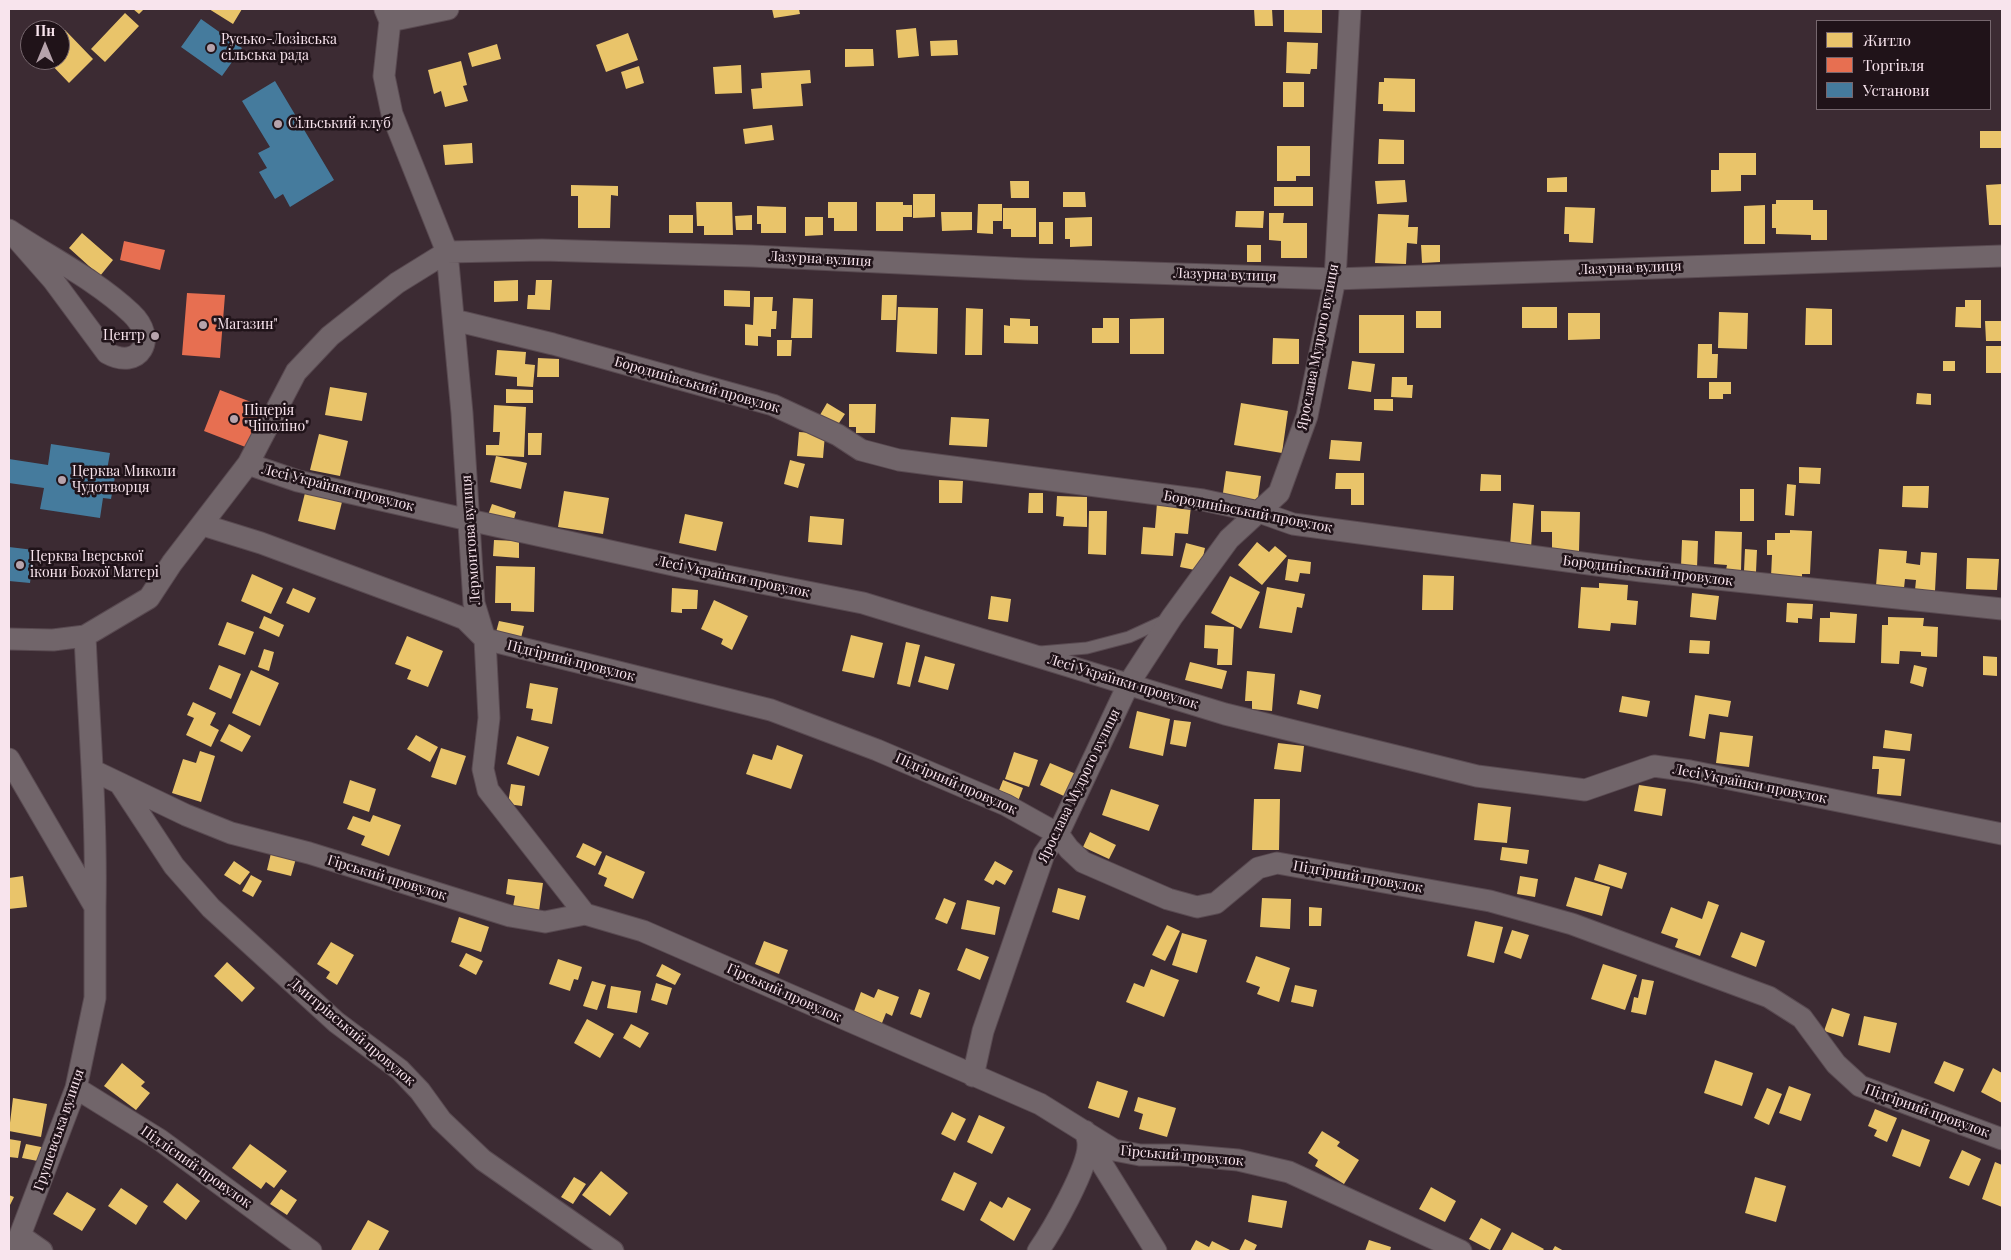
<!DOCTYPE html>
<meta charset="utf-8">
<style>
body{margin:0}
#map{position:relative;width:2011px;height:1260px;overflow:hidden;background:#3c2b33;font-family:"Playfair Display",serif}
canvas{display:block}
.frame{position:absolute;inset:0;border:10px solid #f8e4ed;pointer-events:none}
.legend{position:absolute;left:1816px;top:20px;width:175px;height:90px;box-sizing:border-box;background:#201319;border:1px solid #76676e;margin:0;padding:6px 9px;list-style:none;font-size:15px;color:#f8e4ed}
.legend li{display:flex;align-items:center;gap:10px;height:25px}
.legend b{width:25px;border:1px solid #76676e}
.north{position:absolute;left:20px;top:20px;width:50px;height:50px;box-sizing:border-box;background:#201319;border:1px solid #76676e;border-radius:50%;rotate:0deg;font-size:14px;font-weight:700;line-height:20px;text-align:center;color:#f8e4ed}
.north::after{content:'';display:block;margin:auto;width:18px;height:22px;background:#b6a3ac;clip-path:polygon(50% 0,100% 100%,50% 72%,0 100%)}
</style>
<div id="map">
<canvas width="2011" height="1260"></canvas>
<div class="frame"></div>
<ul class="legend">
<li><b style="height:14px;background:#e9c46a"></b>Житло</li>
<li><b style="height:14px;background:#e76f51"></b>Торгівля</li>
<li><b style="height:14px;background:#457b9d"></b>Установи</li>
</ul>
<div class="north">Пн</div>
</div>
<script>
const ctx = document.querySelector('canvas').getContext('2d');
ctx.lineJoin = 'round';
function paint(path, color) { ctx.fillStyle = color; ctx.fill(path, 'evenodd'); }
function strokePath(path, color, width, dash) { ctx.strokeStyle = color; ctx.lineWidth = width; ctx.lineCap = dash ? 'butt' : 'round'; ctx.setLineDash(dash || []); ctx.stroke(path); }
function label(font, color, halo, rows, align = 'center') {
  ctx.font = font + ' "Playfair Display",serif'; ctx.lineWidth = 5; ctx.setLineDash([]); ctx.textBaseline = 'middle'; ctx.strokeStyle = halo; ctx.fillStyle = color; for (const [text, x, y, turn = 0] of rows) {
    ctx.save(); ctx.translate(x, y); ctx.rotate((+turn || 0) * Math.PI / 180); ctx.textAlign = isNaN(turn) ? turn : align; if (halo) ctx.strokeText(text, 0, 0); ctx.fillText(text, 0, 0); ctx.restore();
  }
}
const homes = new Path2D(`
 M133,9H144L139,14Z
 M209,9H242L233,24Z
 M772,9H799L800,14L774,18Z
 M1254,9H1272L1273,26H1255Z
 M1284,9H1322V33L1284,32Z
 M125,13L139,26L105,62L91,49Z
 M916,28L919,56L898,58L896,30Z
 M65,30L93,59L69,83L47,60H60V35Z
 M628,33L638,60L606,72L596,45Z
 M957,40L958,55L931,56L930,41Z
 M1287,42L1318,43L1317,69H1311L1310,74L1286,73Z
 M497,44L501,59L472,67L468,53Z
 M845,49H873L874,66L845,67Z
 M461,61L467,85L463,86L468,101L445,107L441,91L434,94L428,70Z
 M741,65L742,93L715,94L713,67Z
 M639,66L644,83L626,89L621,72Z
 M810,70L811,83L801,84L803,106L753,109L751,89L762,88L761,73Z
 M1384,78L1415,79V112L1383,111V104H1378L1379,82H1384Z
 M1283,82H1304V107H1283Z
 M772,125L774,140L745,144L743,129Z
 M1980,131H2002V148H1980Z
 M1379,139L1404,140V164H1378Z
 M472,143L473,163L445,165L443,145Z
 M1277,146H1310V176H1296V181H1277Z
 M1719,153H1756V175H1741V191L1711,192V170H1719Z
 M1567,177V192H1547V178Z
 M1405,180L1407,202L1377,204L1375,181Z
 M1010,181H1029V198H1011Z
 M2002,184V225H1989L1986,185Z
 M571,185L618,186V196L611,195L610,228H578V196H571Z
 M1274,187H1313V206H1274Z
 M1063,192H1085L1086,207H1063Z
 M913,194H935V217L913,218Z
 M1776,200H1813V210H1827V240H1811V235L1776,234V228H1772V204H1776Z
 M696,202H732L733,235H704V226H697Z
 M828,202H857V231H834V218H828Z
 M876,202H903V205H912V217H903V231H876Z
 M978,204H1002V221H993V234L977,233Z
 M1765,205V244H1744V206Z
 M757,206L786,207V233H761V224H757Z
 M1565,207L1595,208L1593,243L1569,242V234H1564Z
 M1003,208H1036V237H1011V229H1003Z
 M1236,211H1264L1263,228L1235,227Z
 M941,212H972V230L942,231Z
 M1269,213H1284L1283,223H1307V258H1281V241L1269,240Z
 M1378,214L1409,215L1408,227H1418L1417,244L1407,243L1406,264L1375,263Z
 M669,215H693V233H669Z
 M752,215V230H736L735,216Z
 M805,217H823V235L805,236Z
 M1092,217V246L1070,247V239H1065V218Z
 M1039,222H1053V244H1039Z
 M82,233L113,260L100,276L69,248Z
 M1247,245H1261V262H1247Z
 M1421,245H1440V262L1422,263Z
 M518,280V301L494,302V281Z
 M536,280H552L550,310L527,309L528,295H535Z
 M724,290L750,291V307L724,306Z
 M882,295H897L896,320H881Z
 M754,297H773L772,311H777L776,329H771V337L758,336V346L745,345V324L753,325Z
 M793,298L813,299L812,338H791Z
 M1965,300H1981V328L1955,327L1956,307H1965Z
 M898,307L938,308L937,354L896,352Z
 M1522,307H1557V328H1522Z
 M966,308L983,309L982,355H965Z
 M1806,308L1832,309V345H1805Z
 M1416,311H1441V328H1416Z
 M1719,312L1748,313L1747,349L1718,348Z
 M1568,313H1600V339L1568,340Z
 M1359,315H1404V353H1359Z
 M1010,318L1030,319V326H1038V344L1004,343V325L1010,326Z
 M1103,318H1119V343H1092V328H1103Z
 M1164,318V354H1130V319Z
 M1985,321H2002V341H1986Z
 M1273,338L1299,339V364H1272Z
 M777,340H792L791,356H777Z
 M1698,344H1712V354H1718L1717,378H1697Z
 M1986,346H2002V373H1986Z
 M497,350L526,352L525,364L535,365L533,387L517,386V377L495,375Z
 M538,358L559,359V377H537Z
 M1352,361L1375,364L1371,392L1348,389Z
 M1943,361H1955V371H1943Z
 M1392,377H1407V385H1413L1412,398L1391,397Z
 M1709,382H1731V394H1723V399H1709Z
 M330,387L367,393L362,421L325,415Z
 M506,389L533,390V403H506Z
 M1917,393L1931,394V405L1916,404Z
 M1374,399H1393V411L1374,410Z
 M827,403L845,414L837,426L820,415Z
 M1241,403L1288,411L1282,453L1234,445Z
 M849,404H876L875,433H856V427H849Z
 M494,405L526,407L524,457L486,455V445H499L500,432H493Z
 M951,417L989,419L987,447L949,445Z
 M799,432L825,434L823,458L797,456Z
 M528,433H542L541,455H528Z
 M319,434L348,441L340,476L310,470Z
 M1331,440L1362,442L1360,461L1329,459Z
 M496,456L527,463L521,489L490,482Z
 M790,460L805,464L798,488L784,484Z
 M1799,467L1821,468L1820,484L1799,483Z
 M1226,471L1261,476L1257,505L1222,500Z
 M1336,473H1364V505H1351V489H1335Z
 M1481,474L1501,475V491H1480Z
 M939,480L963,481L962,503H939Z
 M1787,484L1796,485L1794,516L1785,515Z
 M1903,486H1929L1928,508L1902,507Z
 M1740,489H1754V521H1740Z
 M564,491L609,498L603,534L558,527Z
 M305,493L342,502L335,530L298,521Z
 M1029,493H1043V513H1028Z
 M1057,496L1087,497V527L1063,526L1064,517L1056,516Z
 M1157,503L1191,506L1188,534L1175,533L1173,556L1141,554L1143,527L1155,528Z
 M1513,503L1534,505L1531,548L1510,547Z
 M492,504L516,512L512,526L487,518Z
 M1089,511H1107L1106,555L1088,554Z
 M1541,511L1580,512L1579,551H1552V532H1541Z
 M685,514L723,522L716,551L679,543Z
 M810,516L844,519L842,545L808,542Z
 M1790,530L1812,531L1810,574H1802V578L1771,577L1772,555H1767V540H1775V533H1790Z
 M1715,531L1742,532L1741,571L1726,570L1727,565L1714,564Z
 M494,540L519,541V558L493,556Z
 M1682,540L1698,541L1697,568L1681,567Z
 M1257,542L1269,552L1275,546L1287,556L1262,585L1238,565Z
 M1186,543L1205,548L1200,571L1180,567Z
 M1745,549L1757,550L1756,572L1744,571Z
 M1879,549L1907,551L1906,563L1920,565L1921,552L1937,553L1935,591L1915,590L1916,580L1905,579L1904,588L1876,586Z
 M1967,558L1999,559L1997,590L1966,589Z
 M1288,559L1311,562L1310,574L1300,573L1298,582L1285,580Z
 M496,566L535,567L534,612L511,611V603H495Z
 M252,574L283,588L271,614L241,601Z
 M1423,575L1454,576L1453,610H1422Z
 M1230,576L1260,592L1241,629L1211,613Z
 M1599,583L1628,585L1627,600L1638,601L1636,625L1611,623L1610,631L1578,628L1581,587L1599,588Z
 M1267,587L1305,594L1302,608L1297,607L1292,633L1259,628Z
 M293,588L316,598L309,613L286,603Z
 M672,588L698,590L697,609H682V613L671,612Z
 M1692,593L1719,596L1716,620L1690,617Z
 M991,596L1011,599L1008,622L988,619Z
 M714,600L748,616L732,650L721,644L723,639L701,629Z
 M1787,603L1813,604L1812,619L1798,618V623L1786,622Z
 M1830,612L1857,614L1855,643L1819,642L1820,618H1830Z
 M264,616L284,625L279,637L259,628Z
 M1888,617L1924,618L1923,626L1938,627L1937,657L1921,656V652L1900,651L1899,664L1881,663L1882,625H1888Z
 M499,621L524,626L520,642L495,636Z
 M227,622L254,632L245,655L218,645Z
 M1205,625L1234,627L1232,665H1217L1218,649L1204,648Z
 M851,635L883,643L874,678L842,671Z
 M407,636L443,651L428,687L407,679L411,670L395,664Z
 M1690,640L1710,641L1709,654L1689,653Z
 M906,642L920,645L910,687L897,684Z
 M264,649L274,652L269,671L258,667Z
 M925,656L955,664L948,690L918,682Z
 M1983,656L1997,657V676L1983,675Z
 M1190,662L1227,671L1222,689L1185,680Z
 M219,665L241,674L231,699L209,689Z
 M1914,665L1927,668L1923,687L1910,683Z
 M251,670L279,683L260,726L232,713Z
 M1247,671L1275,674L1272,711L1252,709V701H1245Z
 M530,683L558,688L552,724L531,720L533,709L526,708Z
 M1300,690L1321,695L1318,709L1297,704Z
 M1695,695L1731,701L1728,717L1709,714L1705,739L1689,736Z
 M1622,696L1650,701L1647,717L1619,712Z
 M193,702L216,713L210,725L219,730L211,747L186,735L194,718L187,715Z
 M1137,711L1170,719L1163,756L1129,748Z
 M1174,720L1191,722L1186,747L1170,744Z
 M229,724L251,736L242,752L220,741Z
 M1885,730L1912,734L1910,751L1883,748Z
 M1720,732L1753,736L1749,767L1716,763Z
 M416,735L438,747L430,762L407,749Z
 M517,736L549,747L539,776L507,764Z
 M1278,743L1304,746L1301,772L1274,769Z
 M777,745L803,755L791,789L746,774L753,754L772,760Z
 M441,748L466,756L456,785L431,777Z
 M200,751L215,756L201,802L172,793L183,759L196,763Z
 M1014,752L1038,760L1029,787L1005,779Z
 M1873,756L1905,759L1901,796L1877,794L1879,769H1872Z
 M1050,763L1076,774L1066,797L1040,785Z
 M350,780L376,789L369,812L343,803Z
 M1003,780L1023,788L1018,801L998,793Z
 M511,784L525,786L522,806L508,804Z
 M1639,785L1666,789L1662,816L1634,811Z
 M1111,789L1159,805L1149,831L1102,815Z
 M1254,799H1280L1279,850H1252Z
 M1478,803L1511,807L1507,843L1474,840Z
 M373,815L401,825L389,856L361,845L365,836L347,829L353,816L370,822Z
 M1090,832L1116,845L1109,859L1083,847Z
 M583,843L602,852L595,866L576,857Z
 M1502,847L1529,850L1527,864L1500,860Z
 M272,849L297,855L291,876L267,870Z
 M606,855L645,872L633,899L604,886L607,878L598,874Z
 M234,861L250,872L240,885L224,875Z
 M995,861L1013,871L1005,885L996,880L993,885L984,880Z
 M1599,864L1627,873L1622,889L1594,880Z
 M251,875L262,881L253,897L242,891Z
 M23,876L27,907L9,909V878Z
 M1520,876L1538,879L1535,897L1517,894Z
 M1575,877L1610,887L1602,916L1566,906Z
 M508,879L543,883L539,911L513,907L515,896L506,894Z
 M1058,888L1086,896L1079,920L1052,912Z
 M944,898L956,903L947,924L935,919Z
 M1262,898L1291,899L1290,929L1260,927Z
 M967,900L1000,907L995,935L961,929Z
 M1708,901L1719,905L1700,956L1675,947L1678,939L1661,933L1671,907L1702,919Z
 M1309,907L1322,908L1321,926H1309Z
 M459,917L489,927L481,952L451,942Z
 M1475,921L1503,927L1494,963L1467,956Z
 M1167,925L1180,931L1165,961L1152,955Z
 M1512,930L1529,935L1521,959L1504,953Z
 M1741,932L1765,941L1756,967L1731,957Z
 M1182,933L1207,940L1197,973L1172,965Z
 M764,941L788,950L779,974L755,964Z
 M331,942L354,955L337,985L326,978L330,972L317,964Z
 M966,948L989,957L980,980L957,970Z
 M466,953L483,961L476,975L459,966Z
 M1256,956L1290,968L1279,1002L1257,994L1260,987L1246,982Z
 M558,959L582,967L578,980L574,979L570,991L549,984Z
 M227,962L255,988L242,1002L214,976Z
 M662,964L681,974L675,985L656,976Z
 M1603,964L1637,975L1625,1010L1591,999Z
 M1151,969L1179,980L1164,1017L1126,1002L1134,983L1144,987Z
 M1642,979L1654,981L1646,1015L1631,1012L1634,997L1638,998Z
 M592,981L606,985L597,1010L583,1006Z
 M656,983L672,988L667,1005L651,1000Z
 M1295,985L1317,990L1313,1007L1291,1002Z
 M611,986L641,991L637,1013L607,1008Z
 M878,989L899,997L892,1016L886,1013L880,1028L852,1017L861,992L874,998Z
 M919,989L930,993L921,1018L910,1014Z
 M1832,1008L1850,1014L1843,1037L1824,1031Z
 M1864,1016L1897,1023L1890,1053L1858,1045Z
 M587,1019L614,1034L600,1058L574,1043Z
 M631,1024L649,1033L640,1048L623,1038Z
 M1715,1060L1753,1073L1742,1106L1704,1093Z
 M1944,1061L1964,1069L1954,1092L1934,1083Z
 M122,1063L145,1082L141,1086L150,1093L136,1110L104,1086Z
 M1993,1068L2002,1073V1103L1981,1092Z
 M1097,1081L1128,1091L1119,1118L1088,1108Z
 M1789,1086L1811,1094L1801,1121L1779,1113Z
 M1767,1088L1782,1094L1769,1125L1754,1118Z
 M1138,1097L1176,1108L1167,1137L1139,1129L1143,1114L1134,1111Z
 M13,1098L47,1104L41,1137L9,1131Z
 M1875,1109L1897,1118L1887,1142L1874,1136L1877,1130L1868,1126Z
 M952,1112L966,1119L955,1141L941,1134Z
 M979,1115L1005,1127L992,1154L967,1142Z
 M1902,1129L1930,1140L1920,1167L1892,1156Z
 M1322,1131L1340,1142L1337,1146L1359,1160L1344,1184L1315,1166L1318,1160L1308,1153Z
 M9,1139L21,1141L18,1158L9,1157Z
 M26,1144L46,1148L43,1162L22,1158Z
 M250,1144L287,1171L274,1188L266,1182L261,1189L232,1168Z
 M1962,1150L1981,1159L1969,1186L1949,1178Z
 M1995,1162L2002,1165V1207L1982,1199Z
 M601,1171L628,1193L610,1216L582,1195Z
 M954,1172L977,1183L964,1211L941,1200Z
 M574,1177L586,1184L573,1204L561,1197Z
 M1755,1177L1786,1186L1776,1222L1745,1213Z
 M177,1183L200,1201L186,1220L163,1202Z
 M1431,1187L1456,1201L1445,1222L1419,1209Z
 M121,1188L148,1206L136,1225L108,1206Z
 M281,1189L297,1200L287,1215L270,1204Z
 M67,1192L96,1209L82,1231L53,1214Z
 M9,1195L14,1197L9,1207Z
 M1252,1195L1287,1201L1282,1228L1248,1222Z
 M1008,1197L1031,1209L1014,1241L980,1220L990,1201L1002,1208Z
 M1481,1218L1501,1229L1490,1250L1469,1239Z
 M368,1220L389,1231L378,1251H353L351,1250Z
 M1512,1232L1544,1249L1542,1251L1502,1250Z
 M1245,1239L1257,1245L1254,1251H1239Z
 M1196,1240L1209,1247L1212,1241L1232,1251H1190Z
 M1369,1240L1391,1247L1390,1251H1365Z
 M1555,1246L1564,1251H1552Z`);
const shops = new Path2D(`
 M124,241L165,250L160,270L120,260Z
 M187,293L225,295L220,358L182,355Z
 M220,390L264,407L248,448L204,431Z`);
const public = new Path2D(`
 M201,19L242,48L222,76L181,47Z
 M275,81L334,180L290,207L283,194L275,199L259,172L267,168L258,153L270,147L242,101Z
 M51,444L110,453L106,476L115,477L111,499L103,498L100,518L40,509L44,488L9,483V459L48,465Z
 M9,547L34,550L30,583L9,581Z`);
const lane = new Path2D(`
 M1040,652L1087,648L1129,637L1166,620`);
const street = new Path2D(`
 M385,9L390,21L384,76L392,114L447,252L462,413L474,603L485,639L489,718L483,769L488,790L585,914
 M390,21L448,9
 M9,230C49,257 95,279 131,313C159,339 139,371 107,353L53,280L10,231L9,234
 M454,320L553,344L773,405L838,435L861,450L899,460L1203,500L1259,512L1293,524L1641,571L2002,609
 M248,464L298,481L469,520L696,570L863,603L1225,714L1477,776L1585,790L1654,766L1690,771L2002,834
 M203,525L261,543L442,610L465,619L485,639L771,710L877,750L1006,805L1058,834L1069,849L1083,862L1168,899L1197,907L1216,903L1258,868L1277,863L1490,901L1572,924L1769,997L1802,1018L1836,1064L1860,1086L2002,1139
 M85,636C89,726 97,816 95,907
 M9,639L53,640L85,636L149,598L172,563L248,464L296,372L330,336L397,283L447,252L542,250L752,256L1026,269L1335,279L2002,256
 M9,759L95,907V998L76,1088L14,1251
 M94,771L186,815L231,833L309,853L510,916L545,922L585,914L643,931L1040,1104L1114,1150L1140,1155H1181L1238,1160L1289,1172L1461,1251
 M120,784L174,866L211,908L336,1022L400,1070L420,1091L441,1120L483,1160L613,1251
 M973,1076L983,1031L1044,854L1058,834L1129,683L1172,617L1229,539L1279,493L1307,416L1335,279L1350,9
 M76,1088L160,1140L311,1251
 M1089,1143L1156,1251
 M22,1237L42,1251
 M1038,1251C1052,1231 1090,1165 1088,1143C1088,1139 1086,1135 1085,1131`);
const markers = [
 [211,48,5,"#b6a3ac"],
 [278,124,5,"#b6a3ac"],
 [203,325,5,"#b6a3ac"],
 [155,336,5,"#b6a3ac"],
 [234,419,5,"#b6a3ac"],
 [62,480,5,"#b6a3ac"],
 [20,565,5,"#b6a3ac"]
];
const poiNames = [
 ["Русько-Лозівська",221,40],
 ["сільська рада",221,56],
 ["Сільський клуб",288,124],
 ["\"Магазин\"",213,325],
 ["Центр",145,336,"right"],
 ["Піцерія",244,411],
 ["\"Чіполіно\"",244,427],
 ["Церква Миколи",72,472],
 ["Чудотворця",72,488],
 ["Церква Іверської",30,557],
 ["ікони Божої Матері",30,573]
];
const streetNames = [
 ["Лазурна вулиця",820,259,3],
 ["Лазурна вулиця",1630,268,-2],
 ["Лазурна вулиця",1225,275,2],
 ["Ярослава Мудрого вулиця",1318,347,-79],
 ["Бородинівський провулок",697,385,16],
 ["Лесі Українки провулок",338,488,14],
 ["Бородинівський провулок",1248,512,11],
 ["Лермонтова вулиця",471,540,-94],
 ["Бородинівський провулок",1648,571,7],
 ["Лесі Українки провулок",733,577,12],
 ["Підгірний провулок",571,661,14],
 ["Лесі Українки провулок",1123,682,17],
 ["Підгірний провулок",956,784,24],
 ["Лесі Українки провулок",1750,784,11],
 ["Ярослава Мудрого вулиця",1079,786,-64],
 ["Підгірний провулок",1358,877,10],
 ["Гірський провулок",387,878,17],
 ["Гірський провулок",784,993,24],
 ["Дмитрівський провулок",352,1032,40],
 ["Підгірний провулок",1927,1111,20],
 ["Грушевська вулиця",59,1130,-71],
 ["Гірський провулок",1182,1156,5],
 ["Підлісний провулок",196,1167,35]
];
paint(homes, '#e9c46a');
paint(shops, '#e76f51');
paint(public, '#457b9d');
strokePath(lane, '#594a51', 13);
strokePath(street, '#594a51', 23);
strokePath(lane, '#71656a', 11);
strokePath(street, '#71656a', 21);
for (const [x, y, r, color] of markers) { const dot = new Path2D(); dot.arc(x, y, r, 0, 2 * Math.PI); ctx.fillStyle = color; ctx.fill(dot); strokePath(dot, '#201319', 2); }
label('14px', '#f8e4ed', '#201319', poiNames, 'left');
label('14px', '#f8e4ed', '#201319', streetNames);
</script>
